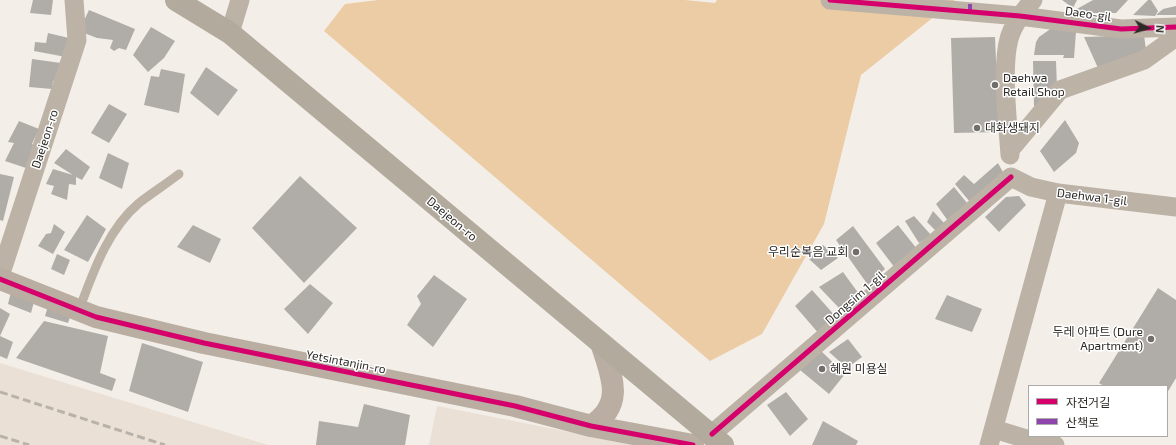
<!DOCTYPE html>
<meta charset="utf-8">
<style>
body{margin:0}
#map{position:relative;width:1176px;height:445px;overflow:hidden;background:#f3eee8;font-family:"Exo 2","Noto Sans KR",sans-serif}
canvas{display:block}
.legend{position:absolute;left:1028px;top:385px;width:140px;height:52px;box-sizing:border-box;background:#fff;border:1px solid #abaaa8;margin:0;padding:5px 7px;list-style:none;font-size:12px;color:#2d2a26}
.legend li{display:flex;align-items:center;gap:8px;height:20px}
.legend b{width:20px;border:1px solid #abaaa8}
.north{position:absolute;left:1128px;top:8px;width:40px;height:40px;-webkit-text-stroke:3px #fff;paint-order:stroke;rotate:95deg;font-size:11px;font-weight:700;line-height:16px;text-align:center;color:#2d2a26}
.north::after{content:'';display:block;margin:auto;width:14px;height:18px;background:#2d2a26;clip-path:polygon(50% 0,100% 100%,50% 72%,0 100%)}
</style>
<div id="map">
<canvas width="1176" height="445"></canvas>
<ul class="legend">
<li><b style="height:5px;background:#d6006c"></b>자전거길</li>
<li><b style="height:5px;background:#8e44ad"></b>산책로</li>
</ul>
<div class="north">N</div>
</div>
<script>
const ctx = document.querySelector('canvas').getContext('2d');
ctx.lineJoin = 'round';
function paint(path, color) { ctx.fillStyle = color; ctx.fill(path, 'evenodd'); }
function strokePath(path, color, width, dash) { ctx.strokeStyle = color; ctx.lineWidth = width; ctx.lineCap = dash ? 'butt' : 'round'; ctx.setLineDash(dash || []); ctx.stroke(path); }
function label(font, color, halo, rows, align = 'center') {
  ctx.font = font + ' "Exo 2","Noto Sans KR",sans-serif'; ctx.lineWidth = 3; ctx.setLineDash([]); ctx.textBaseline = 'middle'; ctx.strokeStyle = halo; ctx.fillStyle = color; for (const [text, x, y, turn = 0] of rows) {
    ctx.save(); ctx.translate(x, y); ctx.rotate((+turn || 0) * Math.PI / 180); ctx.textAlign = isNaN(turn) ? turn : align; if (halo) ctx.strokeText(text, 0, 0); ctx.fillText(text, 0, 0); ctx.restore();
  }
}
const built = new Path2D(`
 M0,363L268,445H0Z
 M437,406L636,445H429Z`);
const forest = new Path2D(`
 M378,0H685L715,3L717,0H955L861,75L824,224L762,334L710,361L324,31L345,4Z`);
const building = new Path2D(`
 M33,0H53L51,15L30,13Z
 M1062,0H1077L1073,8Z
 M1093,0H1128L1116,13H1094L1075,10Z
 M1148,0H1151L1158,11L1155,16L1133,15Z
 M1176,6V15H1156L1163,9Z
 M89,10L135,29L126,50L119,48L114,51L110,48L113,40L97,38L84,33L81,27Z
 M1056,25L1076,32L1074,58H1063L1064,55H1034L1036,42L1039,37Z
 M151,27L175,41L164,58L148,72L133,55Z
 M48,33L69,38L66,57L34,51L35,42L46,43Z
 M1144,35L1146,50L1098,68L1084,37Z
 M995,37L999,132L954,133L951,38Z
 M32,59L61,63L58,81H53L52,89L29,87Z
 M1033,61H1056L1057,88L1044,105L1034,106Z
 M206,67L238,90L218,116L190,93Z
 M161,69L185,74L179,113L144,105L151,76L159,77Z
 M109,104L127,114L109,143L91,133Z
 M1065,120L1079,143L1076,153L1054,172L1040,151Z
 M19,121L39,129L32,144L36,146L26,168L5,161L14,143L8,142Z
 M66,149L90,167L82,180L76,177V185L69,184L67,200L51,194L54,186L46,184L53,169L73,175L54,163Z
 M108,153L129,163L122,189L99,178Z
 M998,163L1004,174L970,202L955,184L964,175L974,184Z
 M0,174L14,177L3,221L0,220Z
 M300,176L357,228L304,283L252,228Z
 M954,187L967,203L948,221L936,204Z
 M1019,196L1026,205L999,232L985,217L1006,197Z
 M933,211L944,223L937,232L927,222Z
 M87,215L106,229L88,262L64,250Z
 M914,216L931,235L919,243L905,221Z
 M54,224L65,232L53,254L38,246L46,234L51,233Z
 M193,225L221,239L210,263L177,247Z
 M898,225L917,249L895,268L876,243Z
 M853,226L885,269L868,285L836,240Z
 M823,245L838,258L821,270L809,259Z
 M57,254L70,260L64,275L51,269Z
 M843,272L859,294L840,309L819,287Z
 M434,275L467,299L433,347L407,325L421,304L417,296Z
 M310,284L333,303L308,334L284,309Z
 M12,288L35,298L31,313L8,304Z
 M1158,288L1176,300V378L1167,393V386H1104L1099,383Z
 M812,290L837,318L820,335L795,306Z
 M947,295L982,309L972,332L935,319Z
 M49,303L72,311L68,323L45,316Z
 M0,308L10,314L0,336L13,342L7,359L0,356Z
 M44,321L108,336L100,373L116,379L112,391L16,358Z
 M848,339L862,357L847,368L829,352Z
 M142,343L203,362L188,412L129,391Z
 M820,350L845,374L829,394L800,370Z
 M786,392L808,419L790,436L767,405Z
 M364,404L410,415L405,445H316L319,421L358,427Z
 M823,421L858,441L856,445H812Z`);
const lane = new Path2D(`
 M79,310C93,273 107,230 139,203C152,193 166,184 179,174`);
const street = new Path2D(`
 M830,0L1020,16L1121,29L1176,27
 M230,33L240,0
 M1010,150L1060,90L1144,60L1176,37
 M1010,155C1008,123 1001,69 1009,39C1013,24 1023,12 1033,0
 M1011,177L1031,187L1058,193L1176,207
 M0,276L77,40L74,0
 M994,429L1030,440L1055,445
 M712,434L1011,177
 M989,445L1058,193`);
const secondary = new Path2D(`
 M0,279L96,317L204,343L515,406L591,426L693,445
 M591,426C626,404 611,375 601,343`);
const primary = new Path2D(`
 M176,0L230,33L723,445`);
const rail = new Path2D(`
 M0,392L165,445
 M0,436L29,445`);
const quiet = new Path2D(`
 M970,12V0`);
const cycleway = new Path2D(`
 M830,0L1020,16L1121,29L1176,27
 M0,279L96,317L204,343L515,406L591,426L693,445
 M712,434L1011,177`);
const markers = [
 [995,85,4,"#726f6a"],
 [977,128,4,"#726f6a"],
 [856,252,4,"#726f6a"],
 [1151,339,4,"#726f6a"],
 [822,369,4,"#726f6a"]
];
const streetNames = [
 ["Daeo-gil",1088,14,8],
 ["Daejeon-ro",45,139,-72],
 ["Daehwa 1-gil",1092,197,7],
 ["Daejeon-ro",452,219,40],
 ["Dongsim 1-gil",855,298,-41],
 ["Yetsintanjin-ro",346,362,11]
];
const poiNames = [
 ["Daehwa",1003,78],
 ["Retail Shop",1003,92],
 ["대화생돼지",985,128],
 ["우리순복음 교회",848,252,"right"],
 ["두레 아파트 (Dure",1143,332,"right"],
 ["Apartment)",1143,346,"right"],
 ["혜원 미용실",830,369]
];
paint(built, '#eae0d5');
paint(forest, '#eccca4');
paint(building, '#b0ada8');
strokePath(lane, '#bcb2a6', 9);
strokePath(street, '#bcb2a6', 19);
strokePath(secondary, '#b9aea1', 22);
strokePath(primary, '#b3aa9e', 22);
strokePath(rail, '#b9b2aa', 3, [8, 4]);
strokePath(quiet, '#8e44ad', 4, [8, 4]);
strokePath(cycleway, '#d6006c', 5);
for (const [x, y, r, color] of markers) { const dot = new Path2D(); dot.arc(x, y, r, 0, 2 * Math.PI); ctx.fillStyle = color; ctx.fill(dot); strokePath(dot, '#fff', 1.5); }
label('12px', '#2d2a26', '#fff', streetNames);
label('12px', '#2d2a26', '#fff', poiNames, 'left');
</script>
